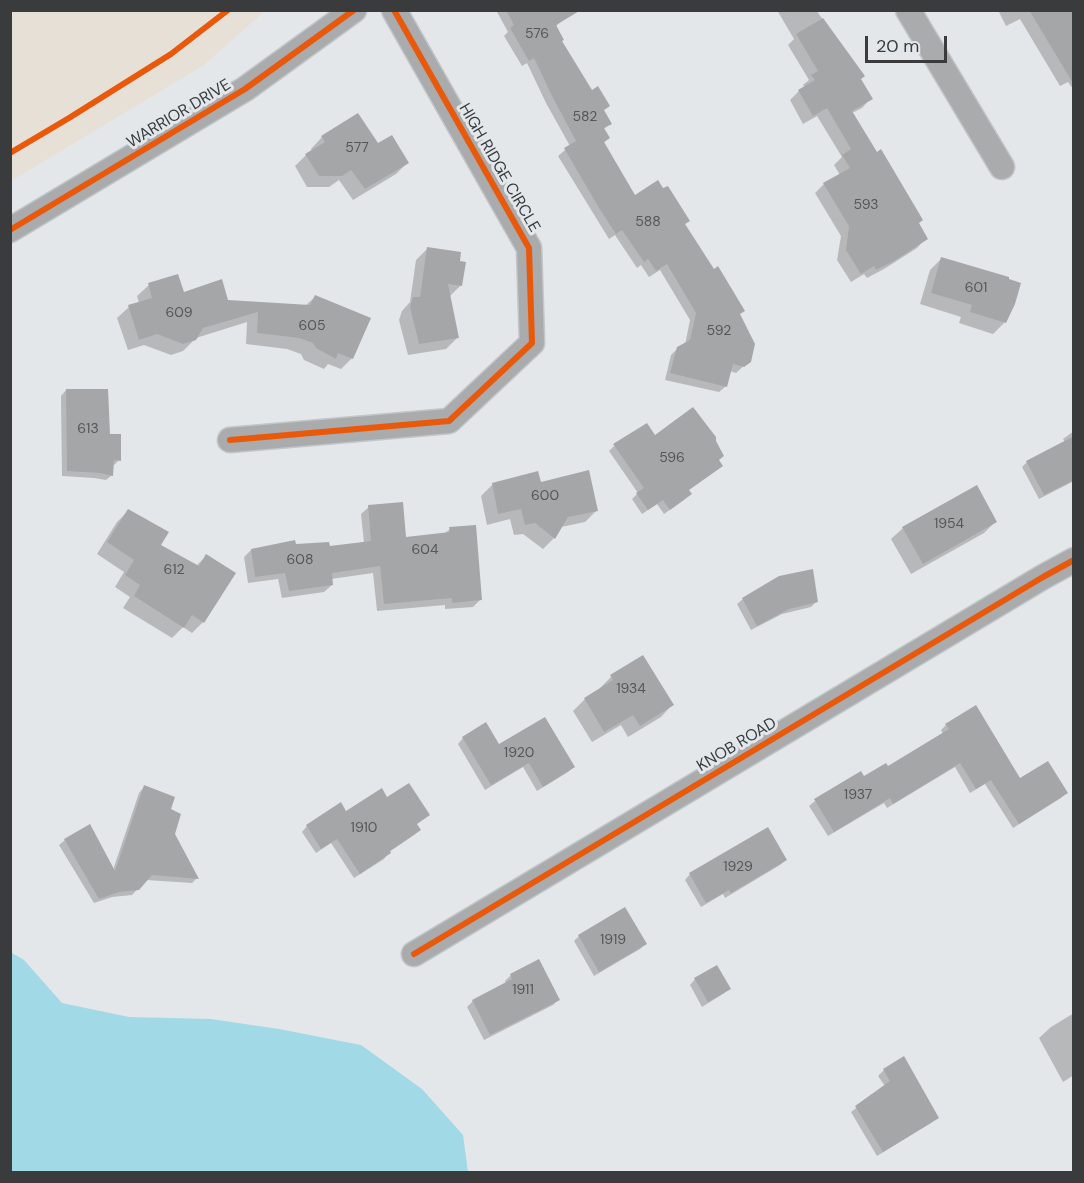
<!DOCTYPE html>
<style>
body{margin:0}
#map{position:relative;width:1084px;height:1183px;overflow:hidden;background:#e4e7e9;font-family:"DM Sans",sans-serif}
canvas{display:block}
.frame{position:absolute;inset:0;border:12px solid #393b3d;pointer-events:none}
.scale{position:absolute;left:865px;top:36px;width:82px;height:27px;box-sizing:border-box;border:3px solid #393b3d;border-top:0;padding-left:8px;font-size:18px;line-height:21px;white-space:nowrap;color:#393b3d;-webkit-text-stroke:4px #e2e7eb;paint-order:stroke}
</style>
<div id="map">
<canvas width="1084" height="1183"></canvas>
<div class="frame"></div>
<div class="scale">20 m</div>
</div>
<script>
const ctx = document.querySelector('canvas').getContext('2d');
ctx.lineJoin = 'round';
function paint(path, color) { ctx.fillStyle = color; ctx.fill(path, 'evenodd'); }
function strokePath(path, color, width, dash) { ctx.strokeStyle = color; ctx.lineWidth = width; ctx.lineCap = dash ? 'butt' : 'round'; ctx.setLineDash(dash || []); ctx.stroke(path); }
function label(font, color, halo, rows, align = 'center') {
  ctx.font = font + ' "DM Sans",sans-serif'; ctx.lineWidth = 6; ctx.setLineDash([]); ctx.textBaseline = 'middle'; ctx.strokeStyle = halo; ctx.fillStyle = color; for (const [text, x, y, turn = 0] of rows) {
    ctx.save(); ctx.translate(x, y); ctx.rotate((+turn || 0) * Math.PI / 180); ctx.textAlign = isNaN(turn) ? turn : align; if (halo) ctx.strokeText(text, 0, 0); ctx.fillText(text, 0, 0); ctx.restore();
  }
}
const education = new Path2D(`
 M10,11L11,10L265,11L204,65L11,181Z`);
const water = new Path2D(`
 M10,952L24,960L62,1003L129,1017L211,1019L279,1029L361,1045L422,1089L463,1135L468,1172H11Z`);
const shadow = new Path2D(`
 M496,10H561L565,18L555,27L561,41L610,123L603,130L608,138L603,144L635,197L684,225L738,315L749,361L736,373L730,371L726,386L719,392L665,380L671,355L678,348L685,345L690,320L660,270L649,277L641,265L637,268L615,235L609,239L558,156L570,146L546,103L527,63L522,66L504,36L508,32Z
 M777,10H816L863,76L860,79L871,98L862,108L852,113L926,238L917,248L884,269L867,278L864,274L851,282L837,260L841,236L815,193L824,184L840,175L834,165L842,157L817,116L803,124L790,100L799,91L805,88L803,85L809,80L788,45L794,39Z
 M998,10H1057L1074,29V90L1068,82L1060,86L1020,19L1006,26Z
 M322,137L378,145L407,163L396,174L353,200L339,180L329,187H307L295,166L306,155L312,151L311,149Z
 M428,248L461,285L449,297L457,338L446,349L408,355L399,320L402,311L410,302L416,260Z
 M942,258L1005,322L993,334L959,323L961,317L920,304L930,270Z
 M149,285L183,294L227,301L305,306L315,297L352,358L341,369L328,364L324,369L304,360L301,354L287,349L246,344L247,322L196,338L183,351L171,355L144,345L128,350L117,318L129,307L139,303L137,296Z
 M66,390L108,435L119,460L114,465H112V475L106,480L94,478L62,476L61,396Z
 M1074,431V481L1039,499L1022,467L1027,462L1065,442L1063,439Z
 M614,446L688,491L685,499L664,514L657,504L642,514L632,499L638,493L609,451Z
 M493,484H540L597,510L585,522L561,527L554,538L543,549L523,534L514,535L510,519L487,525L481,496Z
 M369,507L405,538L444,534L450,529L481,599L473,607L445,609V605L377,611L373,573L331,579L332,585L324,592L282,598L278,579L248,583L244,557L251,550L294,546L328,548L364,543L361,514Z
 M128,511L159,545L196,566L206,556L203,622L192,633L183,627L172,638L123,608L130,597L115,587L124,572L97,554L117,522Z
 M995,522L984,533L911,574L891,539L903,528Z
 M743,599L817,601L811,607L782,614L751,630L737,604Z
 M611,677L672,705L661,717L628,737L621,725L592,742L573,711L585,699L601,690L600,688Z
 M946,725L1019,780L1066,792L1061,798L1013,828L985,784L970,793L955,767L887,808L884,803L828,836L809,806L815,801L860,774L863,779L887,768L943,734L941,730Z
 M463,738L499,746L574,767L568,772L537,791L523,767L485,790L458,744Z
 M144,787L169,810L173,834L197,878L192,883L146,880L132,895L112,897L94,903L59,845L65,840L113,870L139,793Z
 M387,799L416,825L419,830L414,835L389,852L384,859L354,878L331,843L316,853L302,832L307,826Z
 M786,860L780,865L725,898L723,894L701,907L685,880L690,874Z
 M579,936L645,944L640,949L594,976L574,941Z
 M538,961L558,1000L553,1005L484,1040L467,1007L473,1001L506,984L505,981L510,976Z
 M695,979L729,989L723,994L702,1007L690,985Z
 M1074,1013V1075L1063,1082L1039,1038L1051,1027Z
 M904,1058L937,1118L931,1123L877,1156L851,1112L885,1086L878,1076L884,1070Z`);
const building = new Path2D(`
 M506,10H581L556,25L564,40L562,41L592,90L598,86L610,106L604,110L612,124L604,128L610,138L604,142L635,195L658,180L663,188L668,186L690,221L685,224L714,269L718,266L745,311L740,314L755,344L751,362L744,367L733,364L727,387L670,373L677,347L690,340L696,313L667,264L656,271L648,259L644,262L622,230L616,234L599,208L564,148L576,141L552,96L534,58L529,61L510,28L514,25Z
 M1029,10H1074V85Z
 M823,18L865,76L861,79L873,99L852,111L877,152L881,149L923,220L919,223L928,239L894,261L876,270L874,266L861,274L846,250L849,226L823,183L850,168L842,155L851,149L827,108L813,116L798,90L815,80L811,75L818,71L796,34Z
 M358,113L378,143L392,135L409,163L365,189L351,170L342,176H319L305,154L325,142L321,136Z
 M427,247L461,252L460,261L466,262L462,286L448,284L459,338L419,344L410,307L413,297H420Z
 M941,257L1009,277V279L1021,283L1015,304L1006,323L970,312L972,305L931,293Z
 M178,274L184,292L222,279L228,300L310,305L315,295L371,318L353,359L338,353L336,359L316,348L313,343L299,338L257,333L258,312L203,328L196,340L183,344L157,334L139,340L128,305L152,298L148,283Z
 M66,389H108L110,434H121V461L114,460L113,476L100,473L67,471Z
 M693,407L716,437V441L724,456L719,460L723,466L689,490L692,494L670,510L663,500L648,510L636,493L644,488L613,444L647,423L655,435Z
 M1074,436V480L1044,495L1026,461Z
 M589,470L598,511L568,517L555,539L535,523L525,525L521,509L498,514L492,483L538,471L541,482Z
 M977,485L997,522L923,564L902,527Z
 M403,502L406,537L450,532L449,527L476,525L482,600L452,603V598L384,604L380,566L332,573L333,585L289,591L285,573L255,577L251,549L295,540L296,544L329,542L330,546L371,541L368,505Z
 M128,509L169,532L161,545L199,566L206,554L236,573L204,623L192,615L184,628L134,596L140,585L125,575L134,560L107,542Z
 M813,569L818,602L789,609L757,626L742,598L779,576Z
 M643,655L674,705L640,726L633,715L604,732L584,698L613,680L610,675Z
 M976,705L1020,778L1048,761L1068,793L1019,824L991,780L976,789L960,763L893,804L890,798L834,832L814,799L861,771L864,776L886,763L888,766L949,729L945,724Z
 M545,717L575,767L543,787L529,763L491,785L462,737L486,722L499,744Z
 M409,783L430,815L417,824L421,830L390,851L391,853L360,874L337,839L321,849L306,825L341,802L346,811L382,788L387,797Z
 M144,785L175,797L171,809L181,814L175,834L199,879L152,875L139,890L119,892L99,899L64,839L90,824L115,871Z
 M768,827L787,860L731,893L729,890L706,903L689,873Z
 M625,907L647,944L599,972L578,935Z
 M539,959L560,1000L490,1035L472,1000L512,979L510,974Z
 M717,965L731,989L708,1002L694,978Z
 M904,1056L939,1118L883,1152L855,1106L890,1081L883,1069Z`);
const street = new Path2D(`
 M908,10L1002,167
 M10,230L245,89L354,10
 M230,440L449,421L532,343L529,248L394,10
 M414,954L1043,577L1074,560`);
const cycleway = new Path2D(`
 M10,153L69,118L171,54L228,10
 M10,230L245,89L354,10
 M230,440L449,421L532,343L529,248L394,10
 M414,954L1043,577L1074,560`);
const numberNames = [
 ["576",537,34],
 ["582",585,117],
 ["577",357,148],
 ["593",866,205],
 ["588",648,222],
 ["601",976,288],
 ["609",179,313],
 ["605",312,326],
 ["592",719,331],
 ["613",88,429],
 ["596",672,458],
 ["600",545,496],
 ["1954",949,524],
 ["604",425,550],
 ["608",300,560],
 ["612",174,570],
 ["1934",631,689],
 ["1920",519,753],
 ["1937",858,795],
 ["1910",364,828],
 ["1929",738,867],
 ["1919",613,940],
 ["1911",523,990]
];
const streetNames = [
 ["WARRIOR DRIVE",179,114,-31],
 ["HIGH RIDGE CIRCLE",499,168,60],
 ["KNOB ROAD",737,745,-31]
];
paint(education, '#e6e0d6');
paint(water, '#a2d9e6');
paint(shadow, '#0003');
paint(building, '#a5a6a7');
strokePath(street, '#c3c5c6', 27);
strokePath(street, '#a9abad', 24);
strokePath(cycleway, '#e8590c', 6);
label('14px', '#545658', null, numberNames);
label('16px', '#393b3d', '#e2e7eb', streetNames);
</script>
